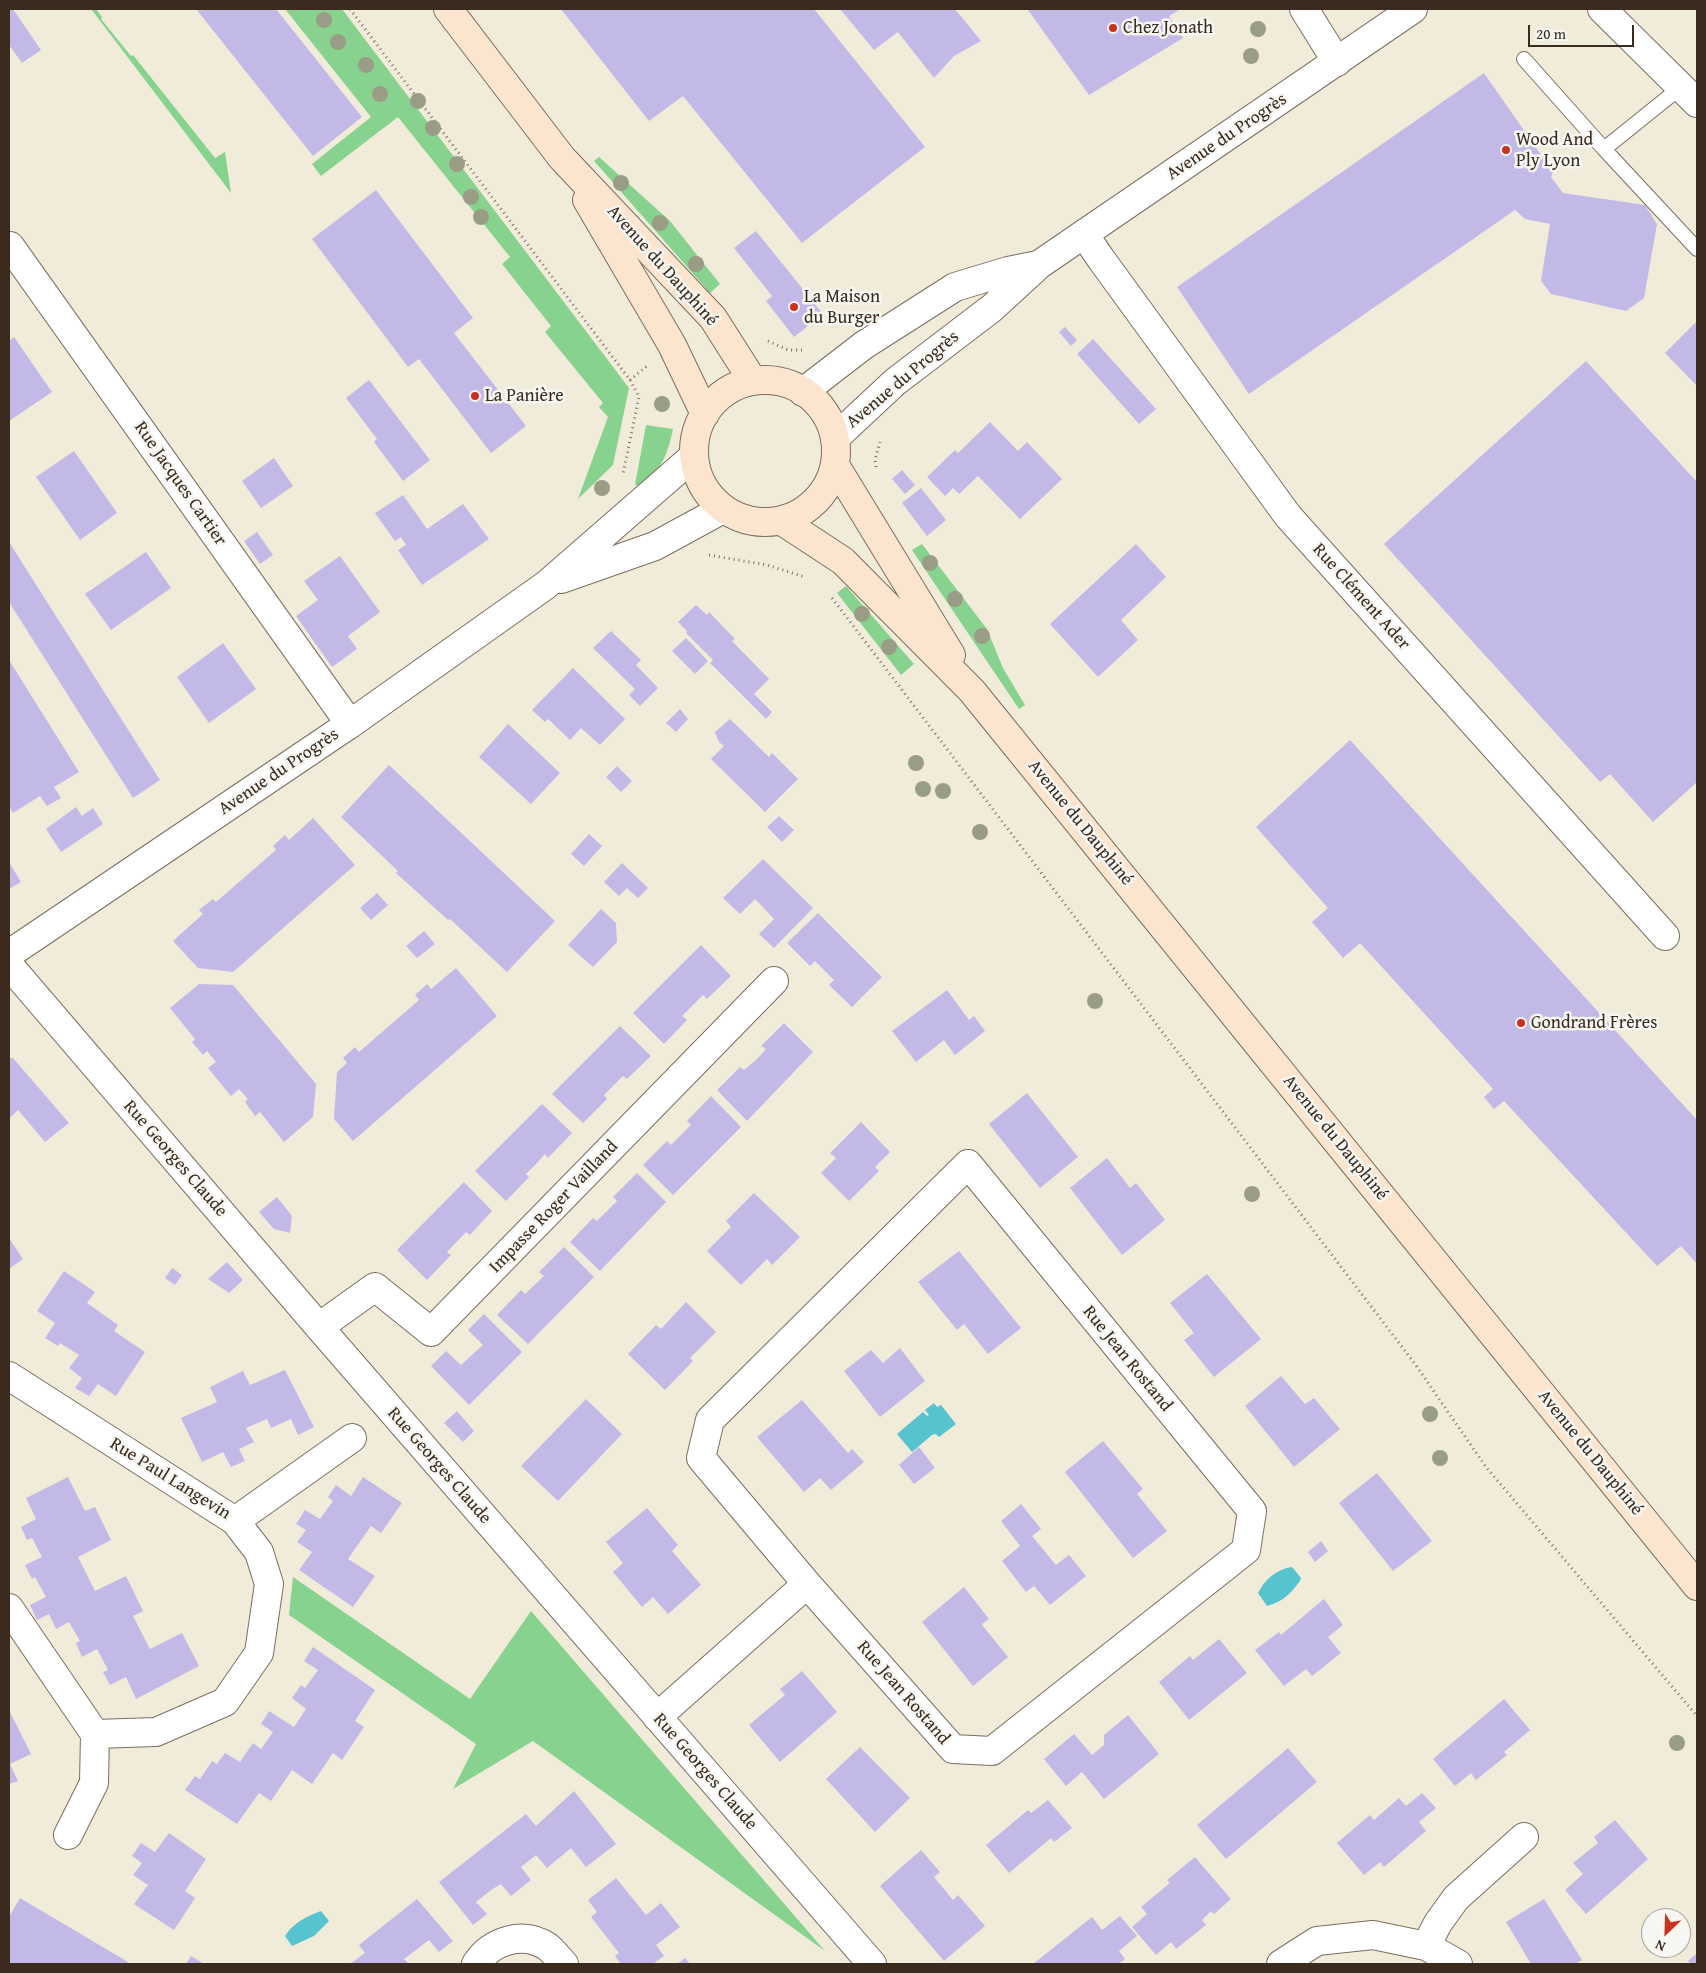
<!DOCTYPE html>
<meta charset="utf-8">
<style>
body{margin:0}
#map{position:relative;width:1706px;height:1973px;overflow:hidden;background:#f1ecda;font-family:"Gentium Book Plus",serif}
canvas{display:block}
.frame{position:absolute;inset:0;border:10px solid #3b2a1e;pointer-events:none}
.north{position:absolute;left:1641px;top:1908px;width:50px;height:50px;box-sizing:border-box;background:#f6f6f2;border:1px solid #aba49d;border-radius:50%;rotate:204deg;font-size:14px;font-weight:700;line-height:20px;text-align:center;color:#3b2a1e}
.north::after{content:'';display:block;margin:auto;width:18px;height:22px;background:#c8321e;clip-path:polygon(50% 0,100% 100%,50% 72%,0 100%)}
.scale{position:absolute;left:1528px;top:25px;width:106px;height:22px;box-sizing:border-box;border:2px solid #3b2a1e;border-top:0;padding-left:6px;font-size:15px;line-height:18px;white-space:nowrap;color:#3b2a1e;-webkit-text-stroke:4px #f6f6f2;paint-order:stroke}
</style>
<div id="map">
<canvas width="1706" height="1973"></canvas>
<div class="frame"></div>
<div class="north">N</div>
<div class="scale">20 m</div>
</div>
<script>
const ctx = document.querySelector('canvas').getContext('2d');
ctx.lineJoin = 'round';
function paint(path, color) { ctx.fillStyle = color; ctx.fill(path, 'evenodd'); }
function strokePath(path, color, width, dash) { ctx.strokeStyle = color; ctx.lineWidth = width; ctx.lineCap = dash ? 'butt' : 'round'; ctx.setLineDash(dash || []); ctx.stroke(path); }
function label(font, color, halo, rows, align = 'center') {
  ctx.font = font + ' "Gentium Book Plus",serif'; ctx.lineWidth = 5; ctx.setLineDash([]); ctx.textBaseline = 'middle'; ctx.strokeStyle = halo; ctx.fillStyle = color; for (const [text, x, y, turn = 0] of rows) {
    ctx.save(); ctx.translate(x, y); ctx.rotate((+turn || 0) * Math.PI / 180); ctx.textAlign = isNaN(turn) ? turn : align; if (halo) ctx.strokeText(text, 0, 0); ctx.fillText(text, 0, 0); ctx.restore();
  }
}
const green = new Path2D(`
 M91,9H96L102,17L101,19L131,56L133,55L215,158L225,152L231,193Z
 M285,9H342L629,388L613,465L578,499L608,417L599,407L603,403L545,332L551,326L502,264L510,257L398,117L321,176L312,164L371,117Z
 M599,157L670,221L720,284L710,293L594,161Z
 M646,425L673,429C667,455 663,469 641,485H635Z
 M922,544L987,629L1003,668L1025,705L1019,709L912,550Z
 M846,586L914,664L901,675L837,593Z
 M293,1577L470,1699L531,1611L825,1951L533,1741L453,1789L476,1744L289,1615Z`);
const water = new Path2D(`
 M934,1403L937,1407L941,1405L956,1424L939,1437L936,1434L932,1435L912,1452L897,1434L923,1412L927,1416L929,1415L925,1410Z
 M1292,1567L1301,1578L1300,1581C1291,1593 1283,1602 1267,1606L1258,1593C1265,1579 1277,1569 1292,1567Z
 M321,1911L329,1921L314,1936L292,1946L285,1936C293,1923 307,1916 321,1911Z`);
const building = new Path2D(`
 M9,9H13L41,50L22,63L9,45Z
 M196,9H276L362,117L313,156Z
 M561,9H814L925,147L802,243L683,96L649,121Z
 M840,9H955L981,41L954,56L934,78L898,32L874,50Z
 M1031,9H1181L1169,16L1183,38L1089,95L1028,10Z
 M1484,73L1553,172L1551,177L1563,193L1645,205L1657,224L1644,298L1626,311L1551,294L1541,281L1550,224L1525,219L1515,210L1249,394L1177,287Z
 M376,190L473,318L454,333L526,426L491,453L419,359L408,367L312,239Z
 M756,231L823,314L794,337L766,301L772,296L734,248Z
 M1697,321V386L1665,353Z
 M1065,327L1077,340L1071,346L1059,332Z
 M14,337L52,392L9,421V341Z
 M1093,339L1156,409L1139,424L1077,354Z
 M1586,361L1697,482V782L1653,822L1610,774L1600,782L1384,544Z
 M369,380L430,460L403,481L374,442L377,439L346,398Z
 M990,422L1018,451L1027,442L1062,479L1020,519L978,476L959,494L953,488L945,496L927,477L955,450L958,453Z
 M74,451L117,513L80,540L36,477Z
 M274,458L293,486L261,508L242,481Z
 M902,470L915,485L905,494L892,479Z
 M921,488L946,520L927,536L902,503Z
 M403,495L427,529L463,504L489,539L422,585L398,550L406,545L401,537L395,541L375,513Z
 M257,532L273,555L260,564L244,541Z
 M9,542L160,780L133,798L9,602Z
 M1136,544L1166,577L1121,620L1138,640L1098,677L1050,624Z
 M146,552L171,588L111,630L85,594Z
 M340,556L380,612L348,636L357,649L332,667L296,616L318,600L304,581Z
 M696,605L707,615L709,612L735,639L732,641L769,679L754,694L772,712L766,719L710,663L713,660L686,633L687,631L678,622Z
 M611,631L641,660L636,665L658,688L640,706L629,695L635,689L593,648Z
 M686,638L708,661L695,674L672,651Z
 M223,643L256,689L209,723L177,677Z
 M9,660L79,772L54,787L61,798L47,806L40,796L13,813L9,806Z
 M573,668L625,719L600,745L581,728L570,740L548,719L545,722L532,710Z
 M680,709L688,719L676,732L666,723Z
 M730,719L769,757L772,753L798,779L765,812L711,759L724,746L719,742L715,732Z
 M508,724L560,773L531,804L479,757Z
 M1350,740L1697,1120V1264L1681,1246L1657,1266L1504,1101L1494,1109L1484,1097L1493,1089L1360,943L1343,958L1312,922L1328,908L1256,827Z
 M389,765L555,921L507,972L450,919L448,920L396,873L398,871L341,817Z
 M617,766L632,781L621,792L606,777Z
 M76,807L82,816L93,808L103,824L61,852L46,829Z
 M779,816L794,830L782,842L767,827Z
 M313,818L355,865L233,972L198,968L173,941L203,914L199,910L213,899L216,902L276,850L273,846L285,835L289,840Z
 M589,834L602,846L584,866L571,854Z
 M763,859L813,908L774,948L759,934L774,919L761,905L755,899L740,914L723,898Z
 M9,862L21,882L9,889Z
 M622,863L648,888L638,898L627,888L619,896L604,882Z
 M377,893L388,905L371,920L360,908Z
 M601,909L616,923L617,942L593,967L568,945Z
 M818,913L882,977L852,1007L829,985L834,980L815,961L810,966L787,943Z
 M424,931L435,944L417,958L406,946Z
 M701,945L731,976L707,999L703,995L682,1016L687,1020L664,1044L633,1013Z
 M456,968L497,1016L353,1141L334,1119L337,1072L347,1063L343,1058L355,1047L359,1052L419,1000L415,995L427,984L431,989Z
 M199,984L233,985L316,1084L313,1117L284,1142L260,1112L255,1116L245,1102L248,1099L239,1089L231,1096L208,1068L216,1062L207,1051L203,1055L192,1042L195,1039L170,1008Z
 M947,990L969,1020L974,1016L985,1031L955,1055L944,1040L916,1062L892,1031Z
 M784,1023L813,1052L747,1121L717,1090L740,1067L744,1070L756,1060L766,1049L761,1046Z
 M620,1026L651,1056L627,1079L623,1076L604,1095L607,1099L583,1123L552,1094Z
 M9,1058H13L69,1123L45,1142L18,1110L11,1117L9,1115Z
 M1027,1093L1078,1157L1040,1188L989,1124Z
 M711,1096L741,1127L673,1195L643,1165L667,1141L671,1145L691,1125L687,1121Z
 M542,1104L572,1133L548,1158L545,1154L537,1163L526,1174L529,1177L506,1201L475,1171Z
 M861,1122L890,1152L875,1167L879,1171L849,1201L821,1173L836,1158L830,1153Z
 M1107,1158L1130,1188L1136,1183L1165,1220L1122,1255L1070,1188Z
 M637,1173L666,1202L600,1271L570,1242L593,1218L597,1221L617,1201L613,1197Z
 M464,1182L492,1211L470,1235L466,1232L447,1252L451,1255L427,1280L397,1250Z
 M754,1193L800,1237L772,1265L767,1259L741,1285L707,1251L731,1227L726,1221Z
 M277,1197L292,1216L290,1233L274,1229L259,1212Z
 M9,1238L23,1259L9,1269Z
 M564,1247L594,1277L528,1344L497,1315L521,1290L525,1294L544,1276L539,1272Z
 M959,1251L1021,1328L988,1354L964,1324L957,1330L918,1282Z
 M227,1262L243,1280L229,1293L208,1279Z
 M172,1268L182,1275L175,1285L165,1278Z
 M64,1271L95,1292L87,1303L118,1325L114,1331L145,1352L116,1396L98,1384L89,1396L75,1388L82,1378L69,1368L79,1355L60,1343L58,1346L45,1338L55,1323L37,1311Z
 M1207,1274L1261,1339L1214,1377L1184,1340L1194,1333L1170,1303Z
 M686,1302L716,1332L690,1358L693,1361L665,1390L628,1354L656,1325L661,1329Z
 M484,1314L522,1352L469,1405L431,1366L446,1351L461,1365L474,1353L483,1345L468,1330Z
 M900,1348L925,1381L880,1417L844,1371L871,1350L883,1363Z
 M285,1370L314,1427L298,1435L291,1419L271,1428L267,1419L246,1428L254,1442L239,1449L245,1461L231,1467L223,1452L202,1462L181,1418L217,1402L210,1387L243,1371L250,1385Z
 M1281,1376L1305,1404L1314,1398L1340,1429L1294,1467L1245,1406Z
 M586,1399L622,1434L558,1501L521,1466Z
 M802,1400L848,1453L852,1449L864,1462L831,1490L820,1478L804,1492L757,1437Z
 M457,1411L474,1431L463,1442L444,1423Z
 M1103,1441L1143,1489L1137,1494L1167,1531L1133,1558L1065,1472Z
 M919,1447L935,1468L914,1484L899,1465Z
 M1377,1473L1432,1541L1393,1571L1339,1503Z
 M68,1477L85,1511L95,1507L111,1540L78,1557L95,1591L126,1576L143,1611L133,1616L150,1649L182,1633L199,1666L136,1699L126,1677L110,1685L103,1672L108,1670L97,1649L82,1657L76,1643L80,1641L69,1622L56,1629L49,1614L37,1620L30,1605L46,1597L35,1577L32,1579L25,1565L42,1557L32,1538L27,1540L21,1527L36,1519L26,1498Z
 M363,1477L402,1503L381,1533L371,1526L348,1559L375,1576L353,1607L299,1570L312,1552L297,1542L306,1530L296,1524L305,1510L320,1519L333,1501L328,1497L336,1485L351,1496Z
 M1021,1504L1041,1529L1032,1536L1056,1565L1069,1555L1086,1576L1050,1605L1034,1586L1026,1592L1002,1561L1020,1546L1001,1521Z
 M647,1508L678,1545L672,1551L701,1585L668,1614L653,1597L642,1607L613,1572L623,1563L606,1542Z
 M1321,1541L1328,1551L1315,1562L1308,1552Z
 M964,1587L989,1619L982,1624L983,1626L1008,1657L973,1686L922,1622Z
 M1324,1599L1343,1625L1328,1637L1341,1653L1312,1676L1306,1669L1284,1686L1255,1650L1279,1632L1281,1635Z
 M1219,1639L1247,1673L1189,1720L1159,1682L1190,1656L1193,1660Z
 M313,1647L375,1690L355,1721L364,1727L342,1760L333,1753L312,1784L292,1770L271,1801L259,1793L237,1824L185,1790L195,1776L200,1779L212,1761L217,1764L225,1753L240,1762L253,1743L261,1749L273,1732L261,1724L269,1711L294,1727L306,1709L292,1698L301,1685L305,1688L318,1670L304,1661Z
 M802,1671L837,1712L780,1762L749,1725L785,1695L780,1689Z
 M1504,1699L1530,1730L1504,1752L1507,1755L1476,1780L1471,1773L1455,1786L1433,1759Z
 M10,1712L31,1754L10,1764L18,1781L9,1784V1713Z
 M1128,1715L1159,1754L1104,1799L1082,1772L1066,1786L1044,1759L1074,1734L1092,1755L1104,1745V1735Z
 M860,1747L910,1798L875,1832L826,1779Z
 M1288,1748L1317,1782L1226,1859L1197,1825Z
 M574,1791L616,1844L586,1867L571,1848L547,1868L536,1855L521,1867L531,1880L511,1896L501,1884L491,1890L476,1902L487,1914L473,1925L439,1882L526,1814L536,1826Z
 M1422,1793L1436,1808L1419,1822L1426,1831L1384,1867L1380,1862L1364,1875L1337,1843L1370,1815L1374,1820L1399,1798L1406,1806Z
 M1048,1800L1072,1828L1054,1842L1051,1838L1009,1873L986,1845L1028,1810L1031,1813Z
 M1615,1820L1648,1859L1586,1914L1565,1890L1583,1874L1573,1863L1598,1843L1594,1837Z
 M169,1833L206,1859L185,1891L195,1898L174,1930L134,1904L148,1885L133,1875L142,1863L132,1856L141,1843L155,1852Z
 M921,1850L940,1872L934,1877L953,1900L958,1895L985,1926L944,1961L880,1886Z
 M1195,1857L1231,1899L1214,1914L1211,1911L1202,1920L1206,1925L1176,1949L1171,1942L1156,1955L1132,1927L1147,1914L1141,1907L1170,1883L1167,1880Z
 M616,1878L646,1915L661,1903L680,1927L656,1945L664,1956L653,1964H621L615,1956L619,1953L591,1917L597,1912L588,1900Z
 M20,1898L128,1962L126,1964H9V1917Z
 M417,1899L453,1941L439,1952L429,1940L404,1959L409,1964H350L365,1953L359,1945Z
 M1544,1899L1582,1960L1575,1964H1531L1506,1922Z
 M1120,1916L1137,1936L1119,1951L1125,1959L1118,1964H1033L1092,1917L1102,1930Z
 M1697,1953V1964H1691L1688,1961Z
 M191,1956L204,1964H186Z
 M685,1958L690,1964H677Z`);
const path = new Path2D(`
 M350,9L630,380L639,397L623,474
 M768,341L788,350H802
 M630,380L647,366
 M876,467L875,460L880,442
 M709,555L767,565L805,577
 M832,598L1415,1364L1486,1467L1697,1716`);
const service = new Path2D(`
 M1524,59L1604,149L1681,87
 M1604,149L1697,249`);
const minor = new Path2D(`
 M1304,9L1337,62
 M1602,9L1697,103
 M1084,234L1101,259L1288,516L1665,936
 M9,247L10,246L350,724
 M9,965L319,1327L872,1964
 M968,1164L1252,1511L1246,1550L992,1751L953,1749L807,1584L701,1458L710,1420Z
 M319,1327L375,1287L431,1332L774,981
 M9,1376L235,1521L259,1552L269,1584L259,1653L225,1702L156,1732L95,1734L9,1608
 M235,1521L352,1438
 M657,1717L807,1584
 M68,1835L94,1783L95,1734
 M1426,1946L1438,1923L1456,1898L1524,1837
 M476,1964C491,1941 523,1930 548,1947C554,1952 559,1959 564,1964
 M1281,1964L1317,1941L1373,1935L1426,1946L1458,1964`);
const tertiary = new Path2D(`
 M803,392L864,345L955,287L1008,271L1038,265
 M835,438L895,382L992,308L1040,264L1413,9
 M561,579L655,546L723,509
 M9,954L350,724L546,585L694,456`);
const secondary = new Path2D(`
 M448,9L562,158L713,318L753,381
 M587,200L672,345L705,414
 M694 451a71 71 0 1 1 142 0a71 71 0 1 1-142 0Z
 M835,465L951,655
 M782,521L843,561L972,691L1697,1586`);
const trees = [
 [324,20],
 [1258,29],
 [338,42],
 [1251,56],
 [366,65],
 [380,94],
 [418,101],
 [433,128],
 [457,164],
 [621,183],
 [471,197],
 [481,217],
 [660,223],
 [696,264],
 [662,404],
 [602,488],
 [930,563],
 [955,599],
 [862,614],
 [982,636],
 [889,647],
 [916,763],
 [923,789],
 [943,791],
 [980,832],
 [1095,1001],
 [1252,1194],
 [1430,1414],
 [1440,1458],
 [1677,1743]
];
const markers = [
 [1113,28,5,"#c8321e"],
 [1506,150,5,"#c8321e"],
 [794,307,5,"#c8321e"],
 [475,396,5,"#c8321e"],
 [1521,1023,5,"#c8321e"]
];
const poiNames = [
 ["Chez Jonath",1123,28],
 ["Wood And",1516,140],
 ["Ply Lyon",1516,161],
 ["La Maison",804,297],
 ["du Burger",804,318],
 ["La Panière",485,396],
 ["Gondrand Frères",1531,1023]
];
const streetNames = [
 ["Avenue du Progrès",1227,137,-34],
 ["Avenue du Dauphiné",662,266,48],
 ["Avenue du Progrès",903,380,-40],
 ["Rue Jacques Cartier",180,484,55],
 ["Rue Clément Ader",1361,597,48],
 ["Avenue du Progrès",279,772,-34],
 ["Avenue du Dauphiné",1080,823,51],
 ["Avenue du Dauphiné",1335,1138,51],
 ["Rue Georges Claude",175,1159,49],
 ["Impasse Roger Vailland",554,1207,-46],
 ["Rue Jean Rostand",1127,1359,51],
 ["Avenue du Dauphiné",1590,1453,51],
 ["Rue Georges Claude",439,1466,49],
 ["Rue Paul Langevin",170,1479,32],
 ["Rue Jean Rostand",903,1693,49],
 ["Rue Georges Claude",705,1772,49]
];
paint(green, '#87d28e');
paint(water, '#56c3ce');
paint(building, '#c2b9e7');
strokePath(service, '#7b6e60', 16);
strokePath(minor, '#7b6e60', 30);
strokePath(tertiary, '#7b6e60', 30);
strokePath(secondary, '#7b6e60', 30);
strokePath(path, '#7b6e60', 3, [1, 4]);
strokePath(service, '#fff', 14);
strokePath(minor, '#fff', 28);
strokePath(tertiary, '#fff', 28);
strokePath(secondary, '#fce5cf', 28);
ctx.fillStyle = '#9a9d85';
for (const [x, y] of trees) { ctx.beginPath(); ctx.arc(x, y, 8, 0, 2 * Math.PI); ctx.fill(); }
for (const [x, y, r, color] of markers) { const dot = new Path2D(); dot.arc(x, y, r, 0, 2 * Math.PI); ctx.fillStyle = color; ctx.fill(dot); strokePath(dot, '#f6f6f2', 2); }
label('18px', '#3b2a1e', '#f6f6f2', poiNames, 'left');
label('18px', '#3b2a1e', '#f6f6f2', streetNames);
</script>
